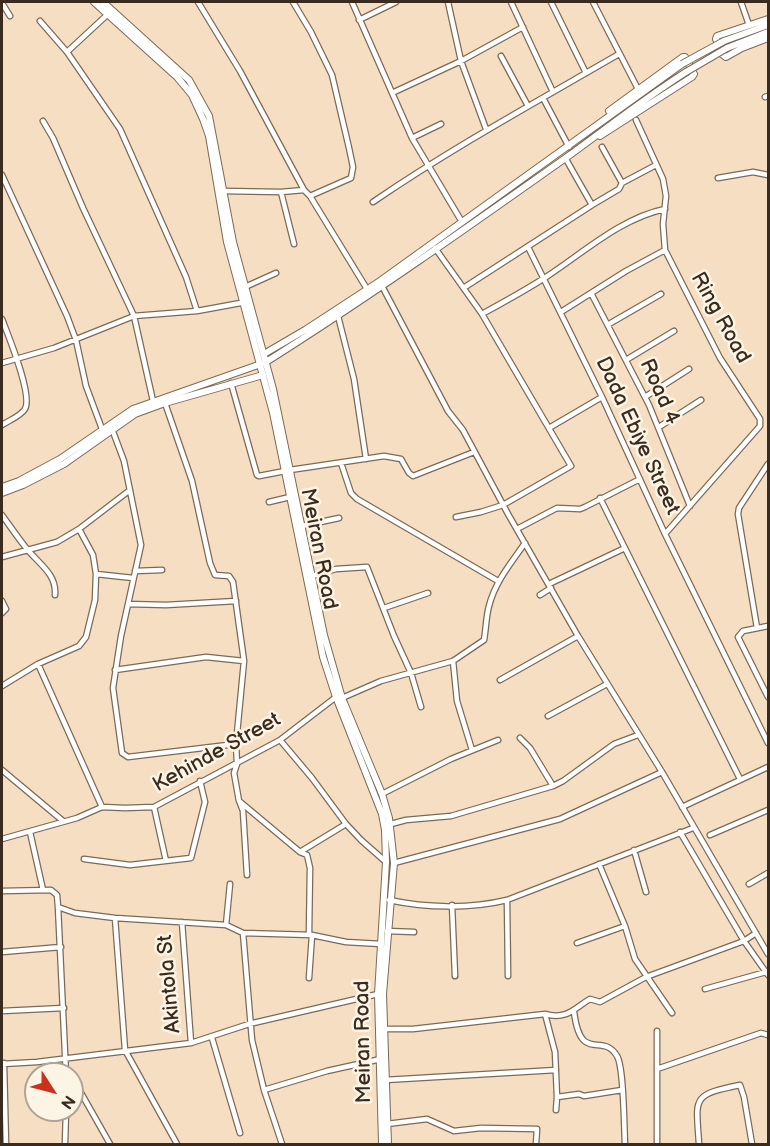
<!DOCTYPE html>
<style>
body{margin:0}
#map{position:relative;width:770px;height:1146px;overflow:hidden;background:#f5dec2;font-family:"Balsamiq Sans",sans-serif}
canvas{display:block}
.frame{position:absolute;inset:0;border:3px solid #3b2a1e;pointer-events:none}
.north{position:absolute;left:24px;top:1062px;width:60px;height:60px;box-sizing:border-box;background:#fcf5e5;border:2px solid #afa495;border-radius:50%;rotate:126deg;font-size:16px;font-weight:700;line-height:24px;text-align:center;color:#3b2a1e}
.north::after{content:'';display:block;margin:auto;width:21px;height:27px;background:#c8321e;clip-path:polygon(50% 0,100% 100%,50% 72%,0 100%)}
</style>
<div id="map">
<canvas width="770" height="1146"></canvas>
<div class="frame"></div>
<div class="north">N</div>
</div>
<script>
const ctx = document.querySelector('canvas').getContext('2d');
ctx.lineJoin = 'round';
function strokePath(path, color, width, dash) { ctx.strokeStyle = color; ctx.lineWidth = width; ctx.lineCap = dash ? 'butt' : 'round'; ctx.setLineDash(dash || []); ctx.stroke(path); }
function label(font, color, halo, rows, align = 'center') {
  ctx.font = font + ' "Balsamiq Sans",sans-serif'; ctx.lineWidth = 5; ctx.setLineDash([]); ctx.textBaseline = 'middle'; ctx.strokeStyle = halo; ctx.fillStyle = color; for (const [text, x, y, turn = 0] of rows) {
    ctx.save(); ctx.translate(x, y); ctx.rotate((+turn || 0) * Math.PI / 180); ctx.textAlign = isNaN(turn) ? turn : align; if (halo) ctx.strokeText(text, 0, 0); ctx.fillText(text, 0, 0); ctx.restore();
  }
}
const street = new Path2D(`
 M198,2L240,71L304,190L310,196L367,289
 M293,2L311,32L332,75L349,148L353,167L351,178L310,196
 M352,2L412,138L462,222
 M448,2L461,61L486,129
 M511,2L553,92
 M551,2L586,73
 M593,2L638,89
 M741,2L749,25
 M2,3L10,16
 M359,20L396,2
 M40,21L67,52L120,129L186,277L197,311
 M67,52L108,14
 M501,56L528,106
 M392,93L461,61L523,27
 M765,97L768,96
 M543,98L569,147
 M636,120L663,179L666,196L663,224L665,250L720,358L760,419V426L665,534
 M43,121L53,138L83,208L134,316L153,401
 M412,138L441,124
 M602,147L622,183
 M567,161L592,205
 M2,175L67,316L76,340L86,386L102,429
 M718,178L753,172L768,175
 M223,191L281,192L304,190
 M281,192L294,244
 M373,202C452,148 536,102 619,54
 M528,247L602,397L665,534L768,743
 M435,248L482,314L571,466L503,505L481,512L456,517
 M382,286L448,411L463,430L508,514L578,636L662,772L768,954
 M245,287L276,273
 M465,287L592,205L619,189L622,183L656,165
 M591,293L649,405L690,506
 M561,312L626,271L665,250
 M482,314C504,302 526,290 546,277C583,253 621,218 665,209
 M338,316L354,379L366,459
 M2,319C8,335 33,395 25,409C21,416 8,421 2,425
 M609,324L661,294
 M626,360L674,331
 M2,363L54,348L134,316L197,311L246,302
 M231,383L257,475L259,476L285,471
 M645,397L689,369
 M165,403L192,481L210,563L215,575L229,576L233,582L244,661L236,744L237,764L234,773L239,801L300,852L307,855L310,868L309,934
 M659,427L701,400
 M549,428L602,397
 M112,429L124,461L141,545L121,636L113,688L122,753L128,757L236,744
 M341,463L351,493L357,499L498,581
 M290,470L384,456L401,459L409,473L413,476L474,452
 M600,498L740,779
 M269,502L290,497
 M2,515C10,526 18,538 27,549C38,563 57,574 55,595
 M302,526L339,518
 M517,529L557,508L580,509L585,507L640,479
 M2,557L57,542L79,529L130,490
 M135,571L162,570
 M96,574L133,578
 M312,576L336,569L367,567L394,636L411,673L421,707
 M549,584L625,548
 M540,595L551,588
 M2,601L6,609L2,613
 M128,604L166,605L236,601
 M384,608L428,593
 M768,626L743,631L738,637L768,697
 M757,628L738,514L739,508L768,464
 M453,661L457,701L472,750
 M38,664L102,807
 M115,670L206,657L244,661
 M500,680L578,636
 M2,686L38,664L79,646L86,637L95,600L96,574L93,555L79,529
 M342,698L381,681L453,661L484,640C486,629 486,617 489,606C495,582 511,563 525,543
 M548,716L607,684
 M520,738L530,748L553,786
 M280,740L312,778L346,824L361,840L386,862
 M2,770L63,821
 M382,794L451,759L498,740
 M240,803L243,811L247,875
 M154,807L166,861
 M682,807L768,767
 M391,824L406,820L451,816L553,786L563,781L614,744L638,735
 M30,832L43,890
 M680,832L744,941L768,975
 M710,835L768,810
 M2,839L77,818L102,807L125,808L154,807L280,740L336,697
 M634,850L646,892
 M300,852L346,824
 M84,859L130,865L191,858L205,802L200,781
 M394,863L560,819L662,772
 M599,864L625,926L635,959L672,1013
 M749,884L768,873
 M2,891L51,890L57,895L58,907L75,913L115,918L226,925L243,933L312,935L346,942L381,944
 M389,900C426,908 470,909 507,900L693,828
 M507,900L508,976
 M452,905L455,976
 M58,907L66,1074
 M115,918L125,1050L177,1144
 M182,922L191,1043
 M226,925L230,884
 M387,931L414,932
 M243,933L252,1040L264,1090L282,1144
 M577,943L625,926
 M2,952L61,947
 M309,978L312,935
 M705,989L766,972
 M2,1011L64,1008
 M574,1012C581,1065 602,1031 617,1056C624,1067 624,1128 625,1144
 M545,1014L555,1052L557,1097
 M384,1029H413L545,1014C567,1020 573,1009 590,999L600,1002L646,977L744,941L756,933
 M212,1038L240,1133
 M4,1063L6,1144
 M2,1064L37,1062L191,1043L249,1024L378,994
 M657,1069L761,1033L768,1035
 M72,1077L110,1144
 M385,1080L556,1070
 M264,1090L327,1071L381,1059
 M556,1110L557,1097L579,1094L584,1096L622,1090
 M387,1124L427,1119L454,1131L481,1128L537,1129L536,1144
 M65,1144L66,1110
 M657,1144V1031
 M699,1144C696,1097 691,1095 740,1085L744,1097L752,1144`);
const secondary = new Path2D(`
 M94,2L177,77L192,95L203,119L209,136L227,242L273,413L323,657L336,697L382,814L385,830L386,862L378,994L382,1144
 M103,2L189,80L209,116L233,242L273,389L324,635L342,698L382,794L389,818L394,863L383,994L388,1144
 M768,19L717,36L716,39L722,54L726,57L742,48L768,38
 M724,41L768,25
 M727,48L768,32
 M600,136L692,77L694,74L685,57H683L609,111
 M264,354L305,330L380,281L682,64
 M266,362C369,297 468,227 567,157C607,128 645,98 686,72
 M2,487L19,481L60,459L133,409L261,364
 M2,493L23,485L64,464L135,414L165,403L263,375`);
const secondaryBridge = new Path2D(`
 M682,64L724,41
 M686,72L727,48`);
const streetNames = [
 ["Ring Road",720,318,61],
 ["Road 4",659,392,66],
 ["Dada Ebiye Street",637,436,65],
 ["Meiran Road",318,549,79],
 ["Kehinde Street",217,753,-29],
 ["Akintola St",170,984,-95],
 ["Meiran Road",364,1042,-91]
];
strokePath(street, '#7c6957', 7);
strokePath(secondary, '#7c6957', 8);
strokePath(street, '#fff', 4.5);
strokePath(secondary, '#fff', 6);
strokePath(secondaryBridge, '#7c6957', 8, []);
strokePath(secondaryBridge, '#fff', 6);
label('21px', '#3b2a1e', '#fcf5e5', streetNames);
</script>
